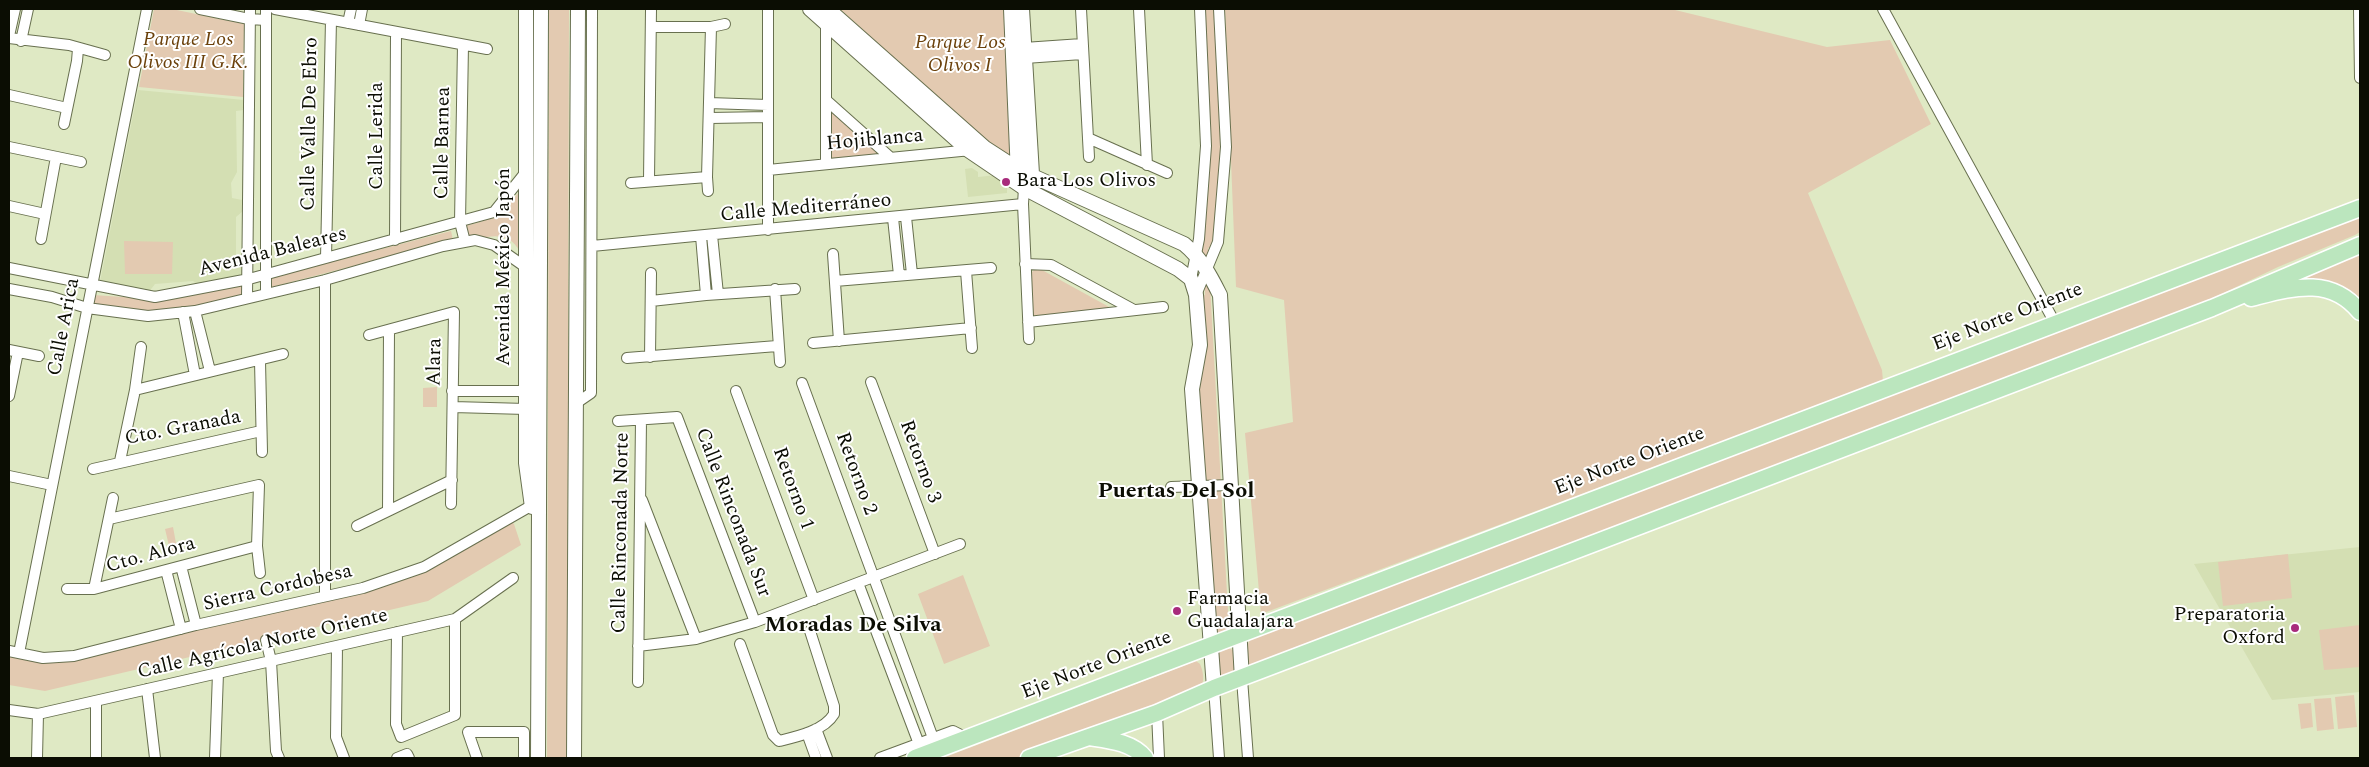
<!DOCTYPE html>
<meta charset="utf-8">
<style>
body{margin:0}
#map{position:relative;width:2369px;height:767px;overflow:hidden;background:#dfe9c4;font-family:Spectral,serif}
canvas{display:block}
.frame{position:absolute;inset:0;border:10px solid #0b0d03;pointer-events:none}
</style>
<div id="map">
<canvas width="2369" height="767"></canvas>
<div class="frame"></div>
</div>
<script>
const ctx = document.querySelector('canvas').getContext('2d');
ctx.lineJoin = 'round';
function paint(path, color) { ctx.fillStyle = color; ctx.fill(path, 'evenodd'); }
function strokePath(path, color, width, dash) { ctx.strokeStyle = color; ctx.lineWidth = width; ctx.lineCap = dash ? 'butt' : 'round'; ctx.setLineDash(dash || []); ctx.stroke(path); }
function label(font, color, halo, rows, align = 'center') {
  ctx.font = font + ' Spectral,serif'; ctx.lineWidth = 4; ctx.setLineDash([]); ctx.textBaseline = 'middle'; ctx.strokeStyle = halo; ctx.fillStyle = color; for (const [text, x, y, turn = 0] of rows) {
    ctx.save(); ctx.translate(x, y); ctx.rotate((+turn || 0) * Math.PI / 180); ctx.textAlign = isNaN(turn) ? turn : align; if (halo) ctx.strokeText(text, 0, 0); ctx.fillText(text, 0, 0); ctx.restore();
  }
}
const built = new Path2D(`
 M138,90L244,100V110L236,111L237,172L231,183L232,198L242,200L243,211L236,217V256L244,264V274L238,277L199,286L193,281L155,284L148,293L100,282Z
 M972,168L978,172V177L997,175L1007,180V193L968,197L965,169Z
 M2360,547V692L2272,700L2194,564Z`);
const green = new Path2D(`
 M154,9H172L244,24L243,97L139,87Z
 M549,9H569L567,758H547Z
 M840,9H1005L1013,159L987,142Z
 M1202,9H1215L1222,143L1212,247L1208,248L1229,630L1212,635L1205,496L1215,494L1214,480L1204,481L1198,391L1200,296L1205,295L1202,249Z
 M1225,9H1671L1827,47L1890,40L1931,124L1808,193L1882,370L1883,381L1261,614L1245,433L1293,422L1284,300L1236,287Z
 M829,107L882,155L830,159Z
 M521,189L520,252C508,229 489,237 468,240L465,226C494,219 503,214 521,189Z
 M2359,216L2360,232L2355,235L2278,267L2209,300L1250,666C1245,660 1245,647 1250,640Z
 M451,231L453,240L268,288L266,279Z
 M124,241L173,242L172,274H125Z
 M2360,255V305L2300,276Z
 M1035,269L1042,270L1111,308L1033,316L1030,274Z
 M245,282V296L207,305L149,314L89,310L93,295L154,299Z
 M437,387V407H423V388Z
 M510,520L514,524L521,545L428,601L45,691L9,685V655L44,663L400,577Z
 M173,527L178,554H171L165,529Z
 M2288,554L2292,598L2223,606L2218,562Z
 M963,575L990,646L944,664L918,594Z
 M2360,625V667L2324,670L2319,630Z
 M1229,648L1234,651L1235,675L1218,679V653Z
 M1196,661L1200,664C1203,671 1205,680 1201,687L1017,758H943Z
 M2354,695L2357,727L2338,729L2335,697Z
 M2331,698L2334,729L2317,731L2314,699Z
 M2311,703L2313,727L2301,729L2298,704Z`);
const street = new Path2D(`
 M200,9L249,19L266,20
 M275,9L487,49
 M1081,9L1089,157
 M1139,9L1147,165
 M1883,9L2055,323
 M2359,9L2360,78
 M348,23L351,9
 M826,24V163
 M359,25L362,9
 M652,27H711L725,24
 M9,36L15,9
 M9,38L69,45L105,55
 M21,41L28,9
 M463,45L460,222L465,242
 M1024,48L1082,44
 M1025,58L1082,54
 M9,95L67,108
 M826,100L891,158
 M709,103L768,105
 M710,118L768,117
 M64,124L77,61L78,49
 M1088,138L1167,173
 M9,147L81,162
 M768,170L971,150
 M649,180L651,9
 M631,183L707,177
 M1024,188L1023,204L1029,339
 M708,191L707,177L711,27
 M9,206L45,214
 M906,217L912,274
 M893,218L899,275
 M768,230V9
 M712,235L718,294
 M701,236L706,295
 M41,239L56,157
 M395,240L396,32
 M592,246L1023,204
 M833,254L839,341
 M326,258L331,20
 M1025,264L1051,265L1134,310
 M9,268L155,297L249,279L494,212L525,173
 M966,271L972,348
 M1191,279L1199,239L1206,146L1200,9
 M325,280V596
 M835,281L991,268
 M9,289L52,297L87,308L148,316L195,311L325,280L443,246L475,240L494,245L524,266
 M775,289L780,362
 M266,294V9
 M1196,295L1218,242L1226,147L1219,9
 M247,298L250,9
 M651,301L706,295L795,289
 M195,311L210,371
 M183,312L195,375
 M1028,322L1163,307
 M369,335L454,312L451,504
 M813,343L971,328
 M9,350L39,356
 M650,357L651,273
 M627,358L777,346
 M260,361L262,452
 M871,382L935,554
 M802,383L933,738
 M135,390L283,354
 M452,391H526
 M736,391L814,600
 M9,396L18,352
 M575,404L591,393L592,9
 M453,407L526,409
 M618,421L677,417L755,622
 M120,461L135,390L141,347
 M93,469L261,431
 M9,476L52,485
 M1171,487L1231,485
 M642,500L696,639
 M388,511L389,330
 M109,519L259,485L257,546L260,573
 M357,526L452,480
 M181,566L196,625
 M166,570L181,629
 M858,583L919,744
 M67,589H94L257,546
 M94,589L113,498
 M397,632L396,724L401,737L455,715V619
 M266,640L271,661L276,751L279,758
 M740,644L773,735L779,741C796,737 824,731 834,714V706L810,631
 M337,646L336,737L344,758
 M638,646L696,639L755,622L960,544
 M9,651L43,658L74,656L196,625L363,588L424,567L536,503
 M19,653L147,9
 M1242,679L1248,758
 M638,682L641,420
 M1214,688L1219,758
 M147,689L155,758
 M9,710L38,714L455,619L513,578
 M1157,713L1159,758
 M816,729L827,758
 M807,733L816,758
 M37,758L38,714
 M96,758V701
 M215,758L218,673
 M397,758L407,754L409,758
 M477,758L468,732H524V758
 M880,758L953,731L967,738`);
const secondary = new Path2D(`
 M526,9V463L532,507
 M810,9L968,150L1024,188L1178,269L1191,279L1196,295L1200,345L1192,389L1214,688
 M828,9L985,148L1019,170L1184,244C1201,258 1210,275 1220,295L1242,679
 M1011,9L1018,175
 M1022,9L1032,174L1028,180
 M538,758L541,9
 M574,758L578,9`);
const primary = new Path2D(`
 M2251,298C2291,288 2330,275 2360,312
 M1089,737C1109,740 1132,742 1145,758
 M915,758L2360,208
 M1029,758L1157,713L1214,688L2212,308L2360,245`);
const markers = [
 [1006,182,5,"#a82b7c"],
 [1177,611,5,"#a82b7c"],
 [2295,628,5,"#a82b7c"]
];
const parkNames = [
 ["Parque Los",188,41],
 ["Olivos III G.K.",188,64],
 ["Parque Los",960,44],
 ["Olivos I",960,67]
];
const streetNames = [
 ["Calle Valle De Ebro",311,124,-89],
 ["Calle Lerida",378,136,-90],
 ["Hojiblanca",875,141,-5],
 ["Calle Barnea",444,143,-89],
 ["Calle Mediterráneo",806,209,-5],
 ["Avenida Baleares",273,253,-14],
 ["Avenida México Japón",505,267,-90],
 ["Eje Norte Oriente",2008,318,-21],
 ["Calle Arica",65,327,-79],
 ["Alara",436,362,-89],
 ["Cto. Granada",183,429,-11],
 ["Retorno 3",919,462,70],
 ["Eje Norte Oriente",1630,462,-21],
 ["Retorno 2",855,474,70],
 ["Retorno 1",792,489,70],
 ["Calle Rinconada Sur",732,513,69],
 ["Calle Rinconada Norte",622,533,-89],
 ["Cto. Alora",151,556,-15],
 ["Sierra Cordobesa",278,589,-13],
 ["Calle Agrícola Norte Oriente",263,645,-13],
 ["Eje Norte Oriente",1097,666,-21]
];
const poiNames = [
 ["Bara Los Olivos",1016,182],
 ["Farmacia",1187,600],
 ["Guadalajara",1187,623],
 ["Preparatoria",2285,616,"right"],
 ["Oxford",2285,639,"right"]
];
const quarterNames = [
 ["Puertas Del Sol",1176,493],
 ["Moradas De Silva",853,627]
];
paint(built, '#d4dfb3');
paint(green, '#e3cab1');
strokePath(street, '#68704f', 12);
strokePath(secondary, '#68704f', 16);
strokePath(primary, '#fff', 19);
strokePath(street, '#fff', 10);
strokePath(secondary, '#fff', 14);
strokePath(primary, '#bbe6be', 16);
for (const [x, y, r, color] of markers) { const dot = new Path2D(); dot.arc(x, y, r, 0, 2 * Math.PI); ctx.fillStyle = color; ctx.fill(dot); strokePath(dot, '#fff', 2); }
label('italic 20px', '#6b410b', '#fff', parkNames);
label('20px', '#0b0d03', '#fff', streetNames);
label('20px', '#0b0d03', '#fff', poiNames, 'left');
label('bold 22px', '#0b0d03', '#fff', quarterNames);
</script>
